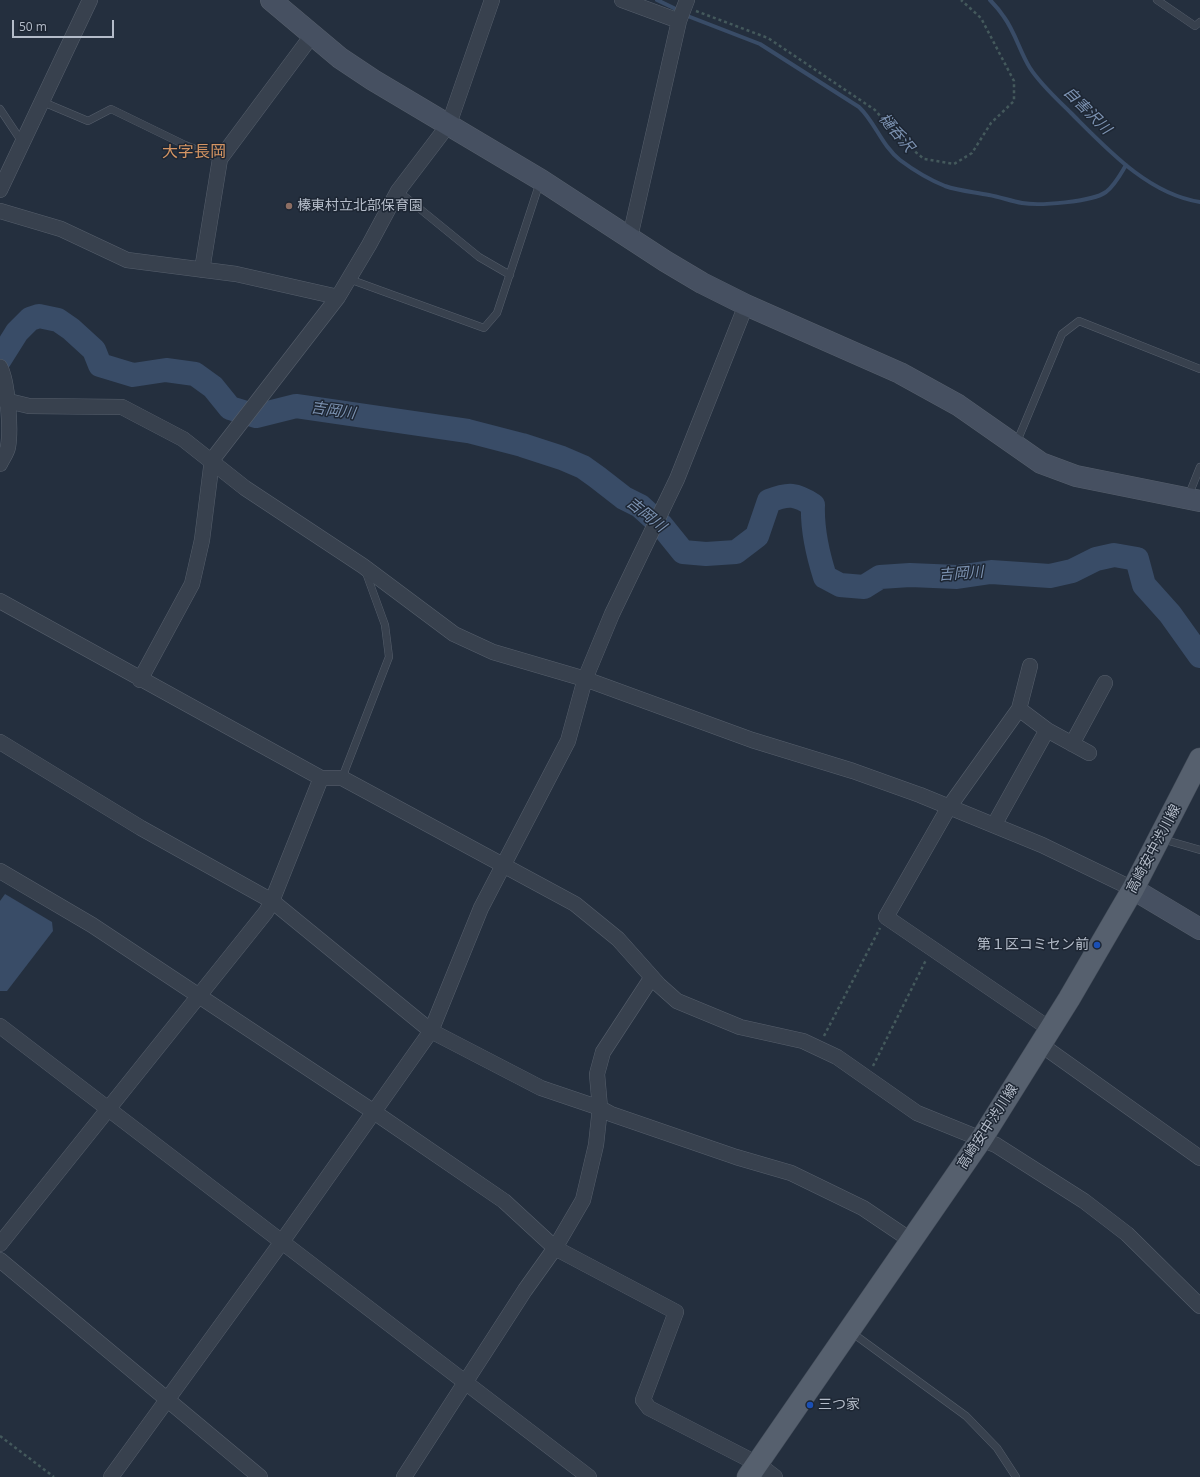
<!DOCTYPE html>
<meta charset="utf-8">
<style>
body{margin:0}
#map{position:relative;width:1200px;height:1477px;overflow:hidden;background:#242f3e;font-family:"Open Sans",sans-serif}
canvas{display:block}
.scale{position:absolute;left:12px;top:20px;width:102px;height:18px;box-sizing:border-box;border:2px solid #b4bcc9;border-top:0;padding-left:5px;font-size:12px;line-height:14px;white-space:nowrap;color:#b4bcc9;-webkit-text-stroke:3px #1d2633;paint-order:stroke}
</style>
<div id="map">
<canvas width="1200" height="1477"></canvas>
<div class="scale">50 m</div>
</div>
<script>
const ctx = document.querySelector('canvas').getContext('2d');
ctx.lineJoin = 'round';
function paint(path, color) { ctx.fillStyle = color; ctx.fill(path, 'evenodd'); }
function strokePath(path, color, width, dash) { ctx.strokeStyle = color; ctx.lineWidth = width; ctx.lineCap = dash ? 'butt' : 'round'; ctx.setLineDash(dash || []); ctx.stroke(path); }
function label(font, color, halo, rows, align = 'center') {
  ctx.font = font + ' "Open Sans","Noto Sans JP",sans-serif'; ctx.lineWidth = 3; ctx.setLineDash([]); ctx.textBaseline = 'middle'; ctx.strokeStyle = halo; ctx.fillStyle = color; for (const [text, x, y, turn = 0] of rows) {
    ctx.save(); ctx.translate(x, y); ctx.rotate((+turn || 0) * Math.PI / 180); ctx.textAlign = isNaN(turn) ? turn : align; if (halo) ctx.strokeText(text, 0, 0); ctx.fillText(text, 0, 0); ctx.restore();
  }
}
const water = new Path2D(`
 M5,894L52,922L53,931L7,991H0V901Z`);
const stream = new Path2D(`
 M657,0L680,11
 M990,0C995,5 1000,11 1004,17C1015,32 1020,52 1030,68C1041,85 1057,99 1071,113C1107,149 1148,194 1200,202
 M685,15L760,44L859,107C875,122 882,146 900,160C912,169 930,180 945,186C959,191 974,192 989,195C1000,197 1011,201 1022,203C1039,206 1092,202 1106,192C1115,185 1120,175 1126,165`);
const river = new Path2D(`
 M0,359L17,332L30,319L39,316L58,320L71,329L94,350L100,365L133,375L166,370L195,374L213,387L230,408L256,416L296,406L468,431L522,445L562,458L583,467L597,477L624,498L640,506L662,526L683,552L706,554L736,552L757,536L769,501C789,493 796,494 813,505C812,530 817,552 825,577L840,585L864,587L880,577L910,575L957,577L991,572L1050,576L1072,571L1096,559L1114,555L1137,559L1144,585L1170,614L1200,656`);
const path = new Path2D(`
 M696,11L768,38L875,110L901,140L924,159L954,164L972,153L991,123L1014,101V81L981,18L961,0
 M824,1036L880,928
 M873,1066L926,960
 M0,1436L54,1477`);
const lane = new Path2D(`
 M1157,0L1195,26L1200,22
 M43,102L88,121L111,109L185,145L220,159
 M0,109L22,142
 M398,191L479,257L510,275
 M349,279L484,328L497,313L540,182
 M1016,444L1062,334L1079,321L1200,369
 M1188,497L1200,467
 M342,778L389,657L385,625L365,570
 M1162,839L1200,850
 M851,1332L966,1416L997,1448L1016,1477`);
const street = new Path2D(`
 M622,0L679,21
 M0,190L90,0
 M0,211L61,229L127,260L236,274L338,297
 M630,237L679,21L687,0
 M202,270L220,159L313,34
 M0,367C8,382 11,430 8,447C7,453 2,459 0,464
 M0,399L29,406L122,407L183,439L245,488L363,566L454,634L493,652L585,679L752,740L853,771L920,795L1042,845L1133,889
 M0,601L321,778H342L575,904L618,939L659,985L677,1001L740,1027L803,1041L837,1057L917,1113L996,1145L1084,1201L1127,1234L1200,1306
 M1030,666L1019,709L949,807L886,917L1050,1029
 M140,680L192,584L202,540L212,460L338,297L369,245L398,191L449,124L492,0
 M1019,709L1047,730
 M0,742L141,828L272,901L431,1031L541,1088L600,1108L611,1114L736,1157L791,1173L863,1208L912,1241
 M1072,744L1105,683
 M994,825L1047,730L1089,753
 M0,871L92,925L374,1112L504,1201L555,1248L676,1312L643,1400L649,1408L758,1464L775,1477
 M0,1026L589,1477
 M1040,1044L1200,1158
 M0,1244L266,912L272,901L321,778
 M0,1260L260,1477
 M111,1477L281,1243L431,1031L481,908L568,741L585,679L612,614L677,479L746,305
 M404,1477L525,1290L555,1248L583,1200L596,1145L600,1108L597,1074L603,1052L652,977`);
const secondary = new Path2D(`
 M271,0L340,58L373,80L541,180L665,261L702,283L746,305L900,373L958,405L1041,463L1076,476L1200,501
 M1133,889L1200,929`);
const primary = new Path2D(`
 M748,1477L982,1138L1069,999L1133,889L1200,759`);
const markers = [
 [289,206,4,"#8d6e63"],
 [1097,945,4,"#1a4fb4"],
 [810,1405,4,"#1a4fb4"]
];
const poiNames = [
 ["榛東村立北部保育園",297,206],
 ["第１区コミセン前",1089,945,"right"],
 ["三つ家",818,1405]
];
const streetNames = [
 ["高崎安中渋川線",1154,849,-62],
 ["高崎安中渋川線",988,1127,-57]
];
const waterNames = [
 ["自害沢川",1087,111,45],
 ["樋呑沢",896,133,50],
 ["吉岡川",333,411,8],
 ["吉岡川",646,515,39],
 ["吉岡川",961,574,-4]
];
const quarterNames = [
 ["大字長岡",194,152]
];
paint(water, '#394c67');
strokePath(stream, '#394c67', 4);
strokePath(river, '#394c67', 24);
strokePath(lane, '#565f6c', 8);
strokePath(street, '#565f6c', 16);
strokePath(secondary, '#565f6c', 22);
strokePath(primary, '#414a57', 23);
strokePath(path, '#44595c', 2.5, [3, 3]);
strokePath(lane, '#38414e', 7);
strokePath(street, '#38414e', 15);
strokePath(secondary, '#465061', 21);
strokePath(primary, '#56606e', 22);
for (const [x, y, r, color] of markers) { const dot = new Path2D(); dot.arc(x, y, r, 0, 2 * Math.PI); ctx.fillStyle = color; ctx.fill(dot); strokePath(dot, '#1d2633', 1.5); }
label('14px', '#b4bcc9', '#1d2633', poiNames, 'left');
label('14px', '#b4bcc9', '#1d2633', streetNames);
label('italic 15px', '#7c92b1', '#1d2633', waterNames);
label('16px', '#d59563', '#1d2633', quarterNames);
</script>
